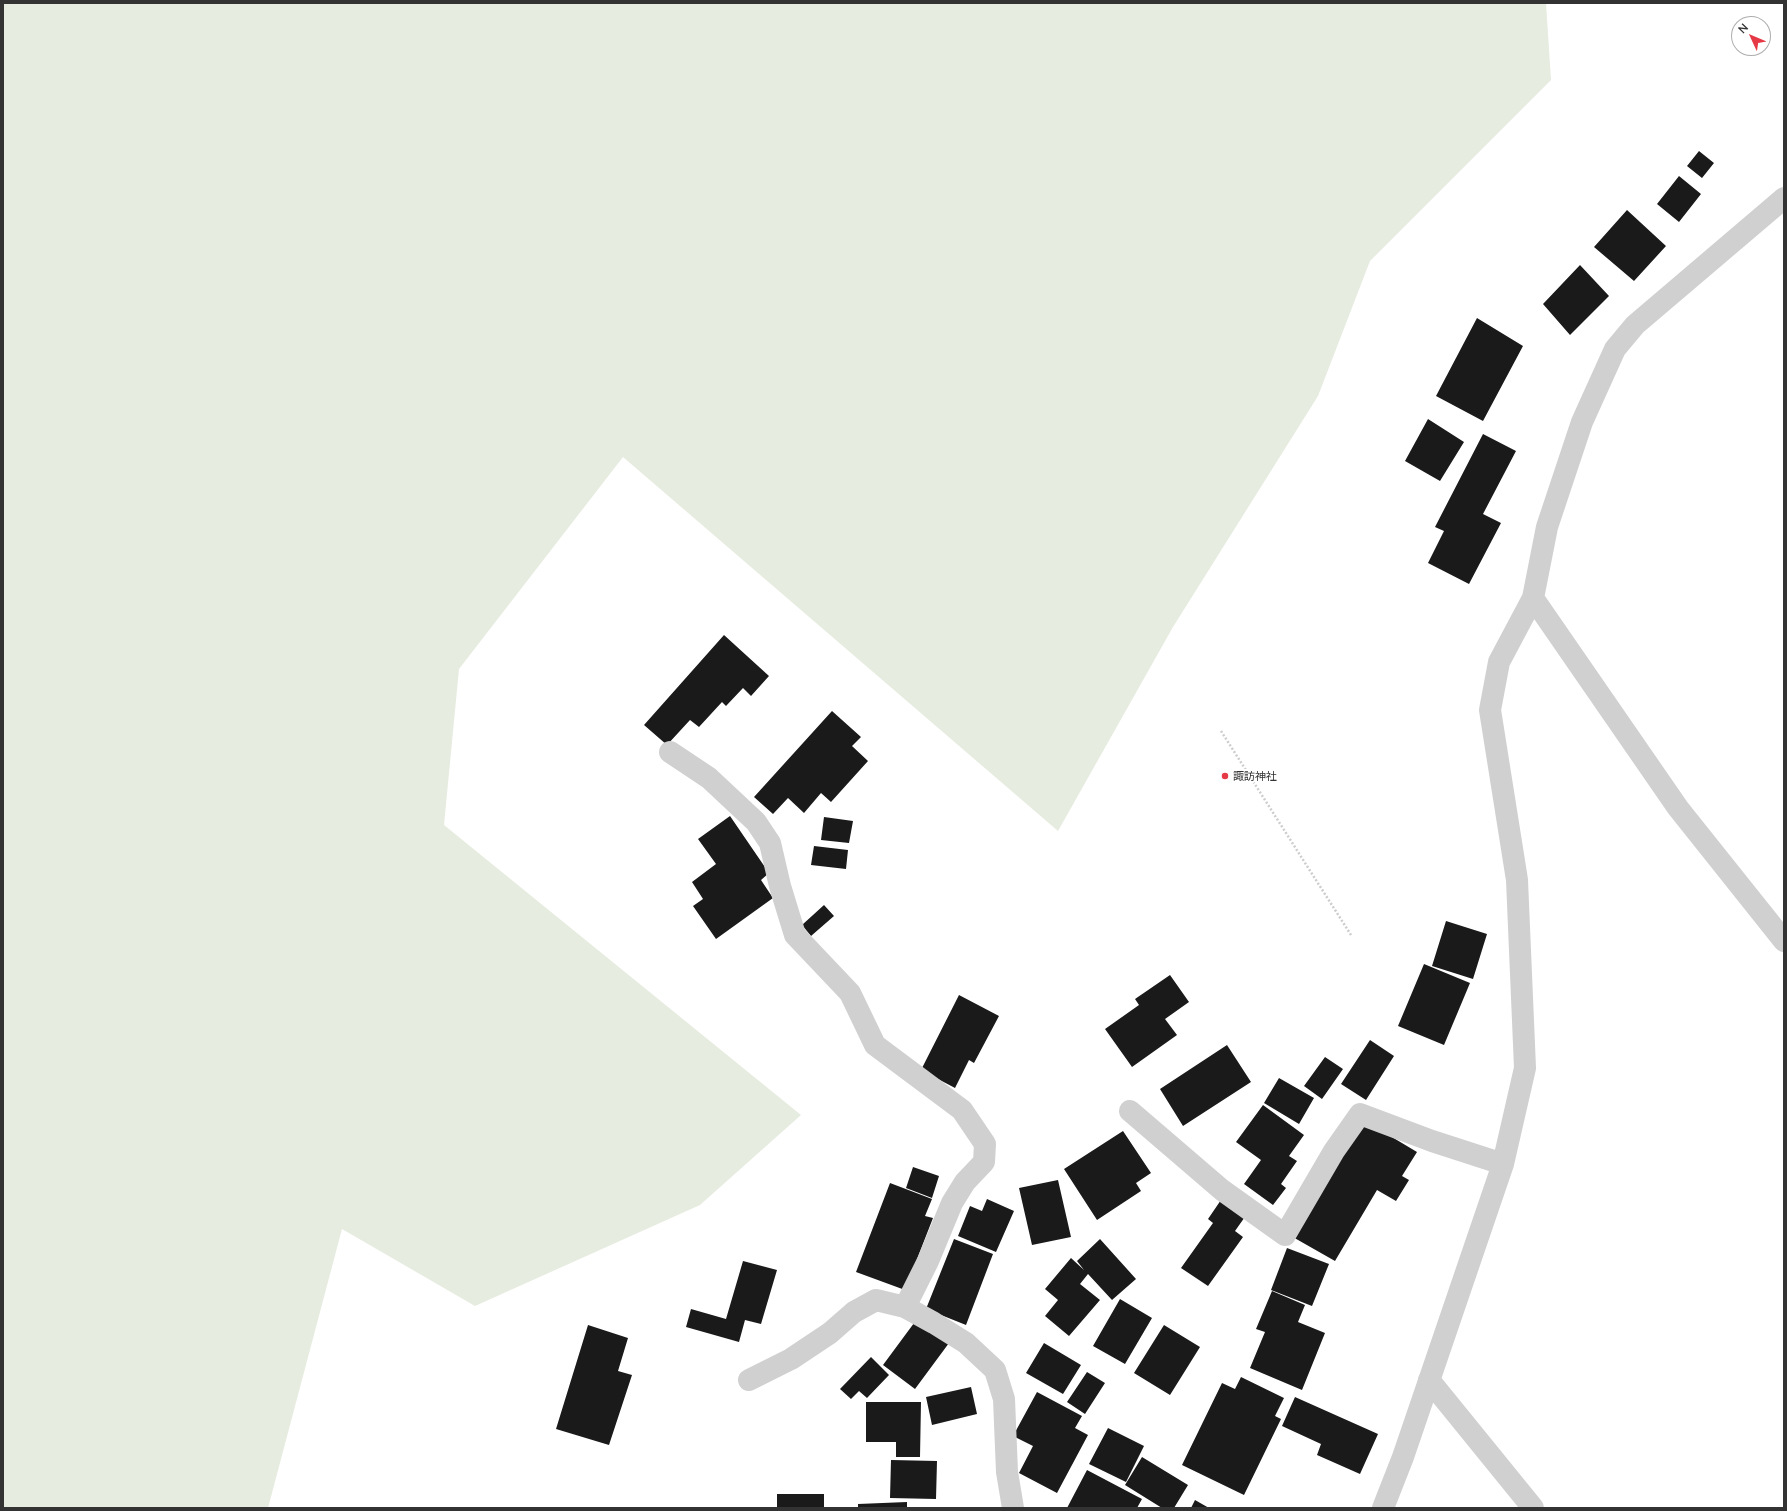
<!DOCTYPE html>
<meta charset="utf-8">
<style>
body{margin:0}
#map{position:relative;width:1787px;height:1511px;overflow:hidden;background:#fff;font-family:Lato,sans-serif}
canvas{display:block}
.frame{position:absolute;inset:0;border:4px solid #333;pointer-events:none}
.north{position:absolute;left:1731px;top:16px;width:40px;height:40px;box-sizing:border-box;background:#fff;border:1px solid #adadad;border-radius:50%;rotate:314deg;font-size:11px;font-weight:700;line-height:16px;text-align:center;color:#333}
.north::after{content:'';display:block;margin:auto;width:14px;height:18px;background:#e63946;clip-path:polygon(50% 0,100% 100%,50% 72%,0 100%)}
</style>
<div id="map">
<canvas width="1787" height="1511"></canvas>
<div class="frame"></div>
<div class="north">N</div>
</div>
<script>
const ctx = document.querySelector('canvas').getContext('2d');
ctx.lineJoin = 'round';
function paint(path, color) { ctx.fillStyle = color; ctx.fill(path, 'evenodd'); }
function strokePath(path, color, width, dash) { ctx.strokeStyle = color; ctx.lineWidth = width; ctx.lineCap = dash ? 'butt' : 'round'; ctx.setLineDash(dash || []); ctx.stroke(path); }
function label(font, color, halo, rows, align = 'center') {
  ctx.font = font + ' Lato,"Noto Sans JP",sans-serif'; ctx.lineWidth = 4; ctx.setLineDash([]); ctx.textBaseline = 'middle'; ctx.strokeStyle = halo; ctx.fillStyle = color; for (const [text, x, y, turn = 0] of rows) {
    ctx.save(); ctx.translate(x, y); ctx.rotate((+turn || 0) * Math.PI / 180); ctx.textAlign = isNaN(turn) ? turn : align; if (halo) ctx.strokeText(text, 0, 0); ctx.fillText(text, 0, 0); ctx.restore();
  }
}
const green = new Path2D(`
 M3,3H1546L1551,80L1370,261L1318,396L1173,627L1058,831L623,457L459,669L444,825L801,1115L700,1205L475,1306L342,1229L268,1508H3Z`);
const building = new Path2D(`
 M1699,151L1714,163L1702,178L1687,166Z
 M1679,176L1701,194L1679,222L1657,204Z
 M1627,210L1666,246L1634,281L1594,247Z
 M1580,265L1609,296L1570,335L1543,304Z
 M1477,318L1523,346L1483,421L1436,396Z
 M1428,419L1464,442L1440,481L1405,461Z
 M1483,434L1516,451L1483,514L1501,523L1469,584L1428,563L1444,531L1435,527Z
 M724,635L769,676L751,696L743,688L726,706L722,702L699,727L690,720L667,745L644,725Z
 M832,711L861,737L852,746L868,761L831,802L821,793L804,813L788,798L773,814L754,797Z
 M730,816L769,873L761,880L773,898L716,939L693,906L703,899L692,882L716,864L698,839Z
 M824,817L853,821L849,843L821,840Z
 M814,846L848,850L846,869L811,865Z
 M824,905L834,916L811,936L802,925Z
 M1446,921L1487,934L1473,979L1432,966Z
 M1424,964L1470,983L1444,1045L1398,1026Z
 M1170,975L1189,1002L1165,1019L1177,1035L1132,1067L1105,1029L1139,1005L1135,999Z
 M959,995L999,1016L974,1063L969,1060L955,1088L921,1070Z
 M1370,1040L1394,1056L1366,1100L1341,1084Z
 M1227,1045L1251,1082L1183,1126L1160,1089Z
 M1325,1057L1343,1069L1322,1099L1304,1086Z
 M1279,1078L1314,1098L1299,1124L1264,1103Z
 M1263,1105L1304,1135L1289,1156L1297,1161L1281,1184L1286,1188L1273,1205L1244,1184L1261,1160L1236,1142Z
 M1360,1118L1417,1152L1402,1176L1409,1180L1396,1201L1377,1190L1335,1261L1291,1236Z
 M1123,1131L1151,1173L1136,1183L1141,1191L1097,1220L1064,1169Z
 M913,1167L939,1176L932,1198L906,1188Z
 M1058,1180L1071,1237L1032,1245L1019,1188Z
 M890,1183L932,1199L925,1216L933,1218L905,1290L856,1272Z
 M1223,1197L1247,1214L1235,1231L1243,1237L1208,1286L1181,1268L1213,1223L1208,1219Z
 M987,1199L1014,1211L996,1252L958,1236L970,1206L982,1211Z
 M954,1239L993,1254L966,1325L926,1309Z
 M1100,1239L1136,1279L1112,1300L1088,1274L1080,1284L1100,1300L1069,1336L1045,1316L1058,1300L1045,1289L1071,1258L1084,1270L1077,1261Z
 M1287,1248L1329,1264L1312,1306L1271,1290Z
 M743,1261L777,1270L761,1324L745,1320L739,1342L686,1327L691,1309L726,1319Z
 M1272,1291L1305,1305L1298,1322L1325,1333L1302,1390L1250,1368L1265,1332L1256,1329Z
 M1120,1299L1152,1318L1125,1364L1093,1346Z
 M917,1319L949,1343L915,1389L883,1365Z
 M588,1325L628,1338L618,1371L632,1375L609,1445L556,1429Z
 M1164,1325L1200,1347L1170,1395L1134,1373Z
 M1044,1343L1081,1365L1063,1394L1026,1373Z
 M871,1357L889,1375L867,1398L859,1391L851,1399L840,1389Z
 M1087,1372L1105,1383L1085,1414L1067,1402Z
 M1241,1377L1284,1398L1275,1416L1281,1419L1244,1495L1182,1465L1222,1383L1235,1389Z
 M971,1387L977,1414L932,1425L926,1397Z
 M1037,1392L1082,1416L1075,1428L1088,1435L1057,1493L1019,1473L1033,1446L1013,1436Z
 M1295,1397L1378,1434L1360,1474L1317,1455L1321,1444L1282,1426Z
 M866,1402H921L920,1457H896V1442H866Z
 M1108,1428L1144,1446L1126,1482L1089,1464Z
 M1142,1457L1188,1485L1174,1508H1162L1125,1485Z
 M891,1460L937,1461L936,1499L890,1498Z
 M1087,1470L1142,1499L1137,1508H1067Z
 M777,1494H824V1508H777Z
 M1195,1500L1209,1508H1191Z
 M907,1502V1508H858V1504Z`);
const path = new Path2D(`
 M1221,731L1351,935`);
const minor = new Path2D(`
 M1533,598L1678,808L1784,941
 M670,752L709,778L756,822L770,843L780,886L795,935L850,993L875,1045L962,1110L985,1144L984,1162L965,1182L952,1203L928,1261L905,1307
 M1130,1111L1222,1190L1285,1235L1334,1151L1360,1114L1432,1141L1503,1164
 M749,1380L791,1359L830,1333L854,1312L876,1300L905,1307L934,1323L966,1343L995,1370L1004,1399L1007,1472L1013,1508
 M1429,1380L1533,1508
 M1383,1508L1403,1457L1503,1164L1525,1068L1517,880L1490,710L1499,662L1533,598L1547,527L1582,422L1615,349L1635,325L1784,198`);
const markers = [
 [1225,776,4,"#e63946"]
];
const poiNames = [
 ["諏訪神社",1233,776]
];
paint(green, '#e6ecdf');
paint(building, '#1a1a1a');
strokePath(path, '#cdcdcd', 2.5, [2, 2]);
strokePath(minor, '#d0d0d0', 22);
for (const [x, y, r, color] of markers) { const dot = new Path2D(); dot.arc(x, y, r, 0, 2 * Math.PI); ctx.fillStyle = color; ctx.fill(dot); strokePath(dot, '#fff', 1.5); }
label('11px', '#333', '#fff', poiNames, 'left');
</script>
